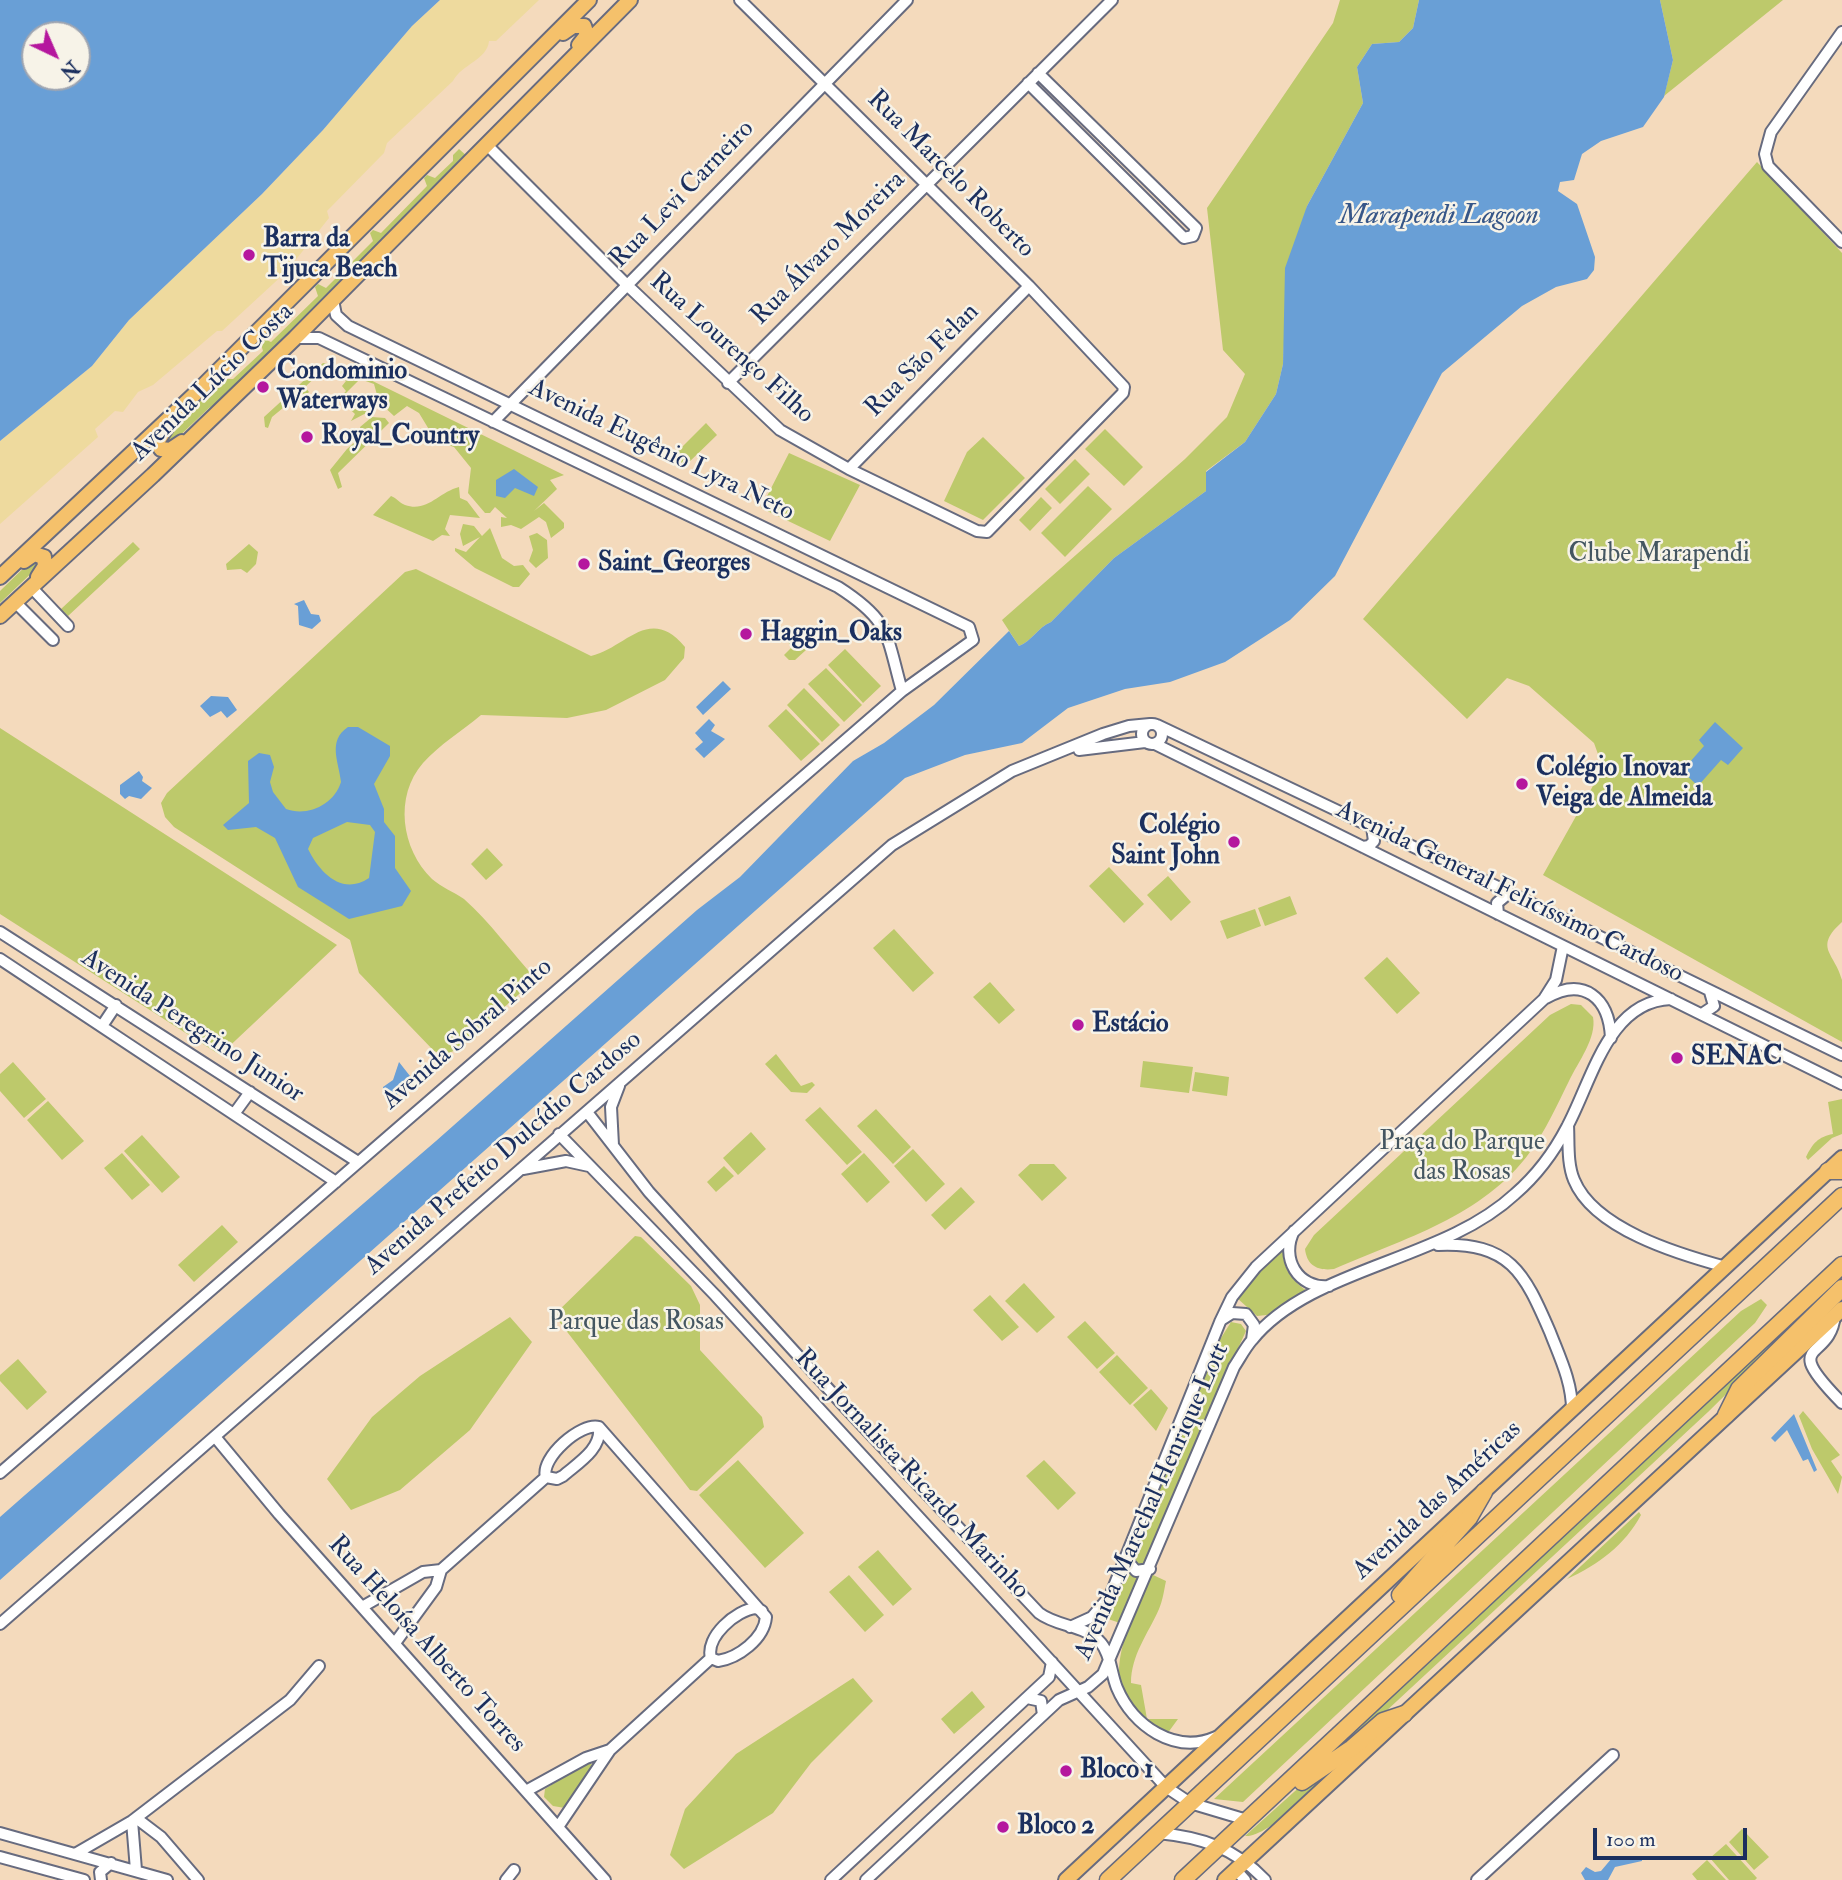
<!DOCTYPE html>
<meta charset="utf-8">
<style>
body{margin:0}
#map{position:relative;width:1842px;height:1880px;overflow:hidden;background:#f4dabc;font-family:"IM FELL Double Pica",serif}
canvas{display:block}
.north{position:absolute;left:21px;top:21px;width:70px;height:70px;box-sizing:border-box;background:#f7f3e8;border:2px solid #9fa5b1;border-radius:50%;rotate:136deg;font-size:19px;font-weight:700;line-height:28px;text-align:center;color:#1b2f5e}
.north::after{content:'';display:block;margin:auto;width:24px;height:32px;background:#b5179e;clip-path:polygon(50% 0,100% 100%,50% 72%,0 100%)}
.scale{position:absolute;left:1593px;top:1828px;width:154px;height:32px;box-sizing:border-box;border:4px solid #1b2f5e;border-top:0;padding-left:9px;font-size:21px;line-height:24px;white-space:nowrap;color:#1b2f5e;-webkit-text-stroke:5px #f7f3e8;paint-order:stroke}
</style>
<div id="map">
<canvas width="1842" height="1880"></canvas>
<div class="north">N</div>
<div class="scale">100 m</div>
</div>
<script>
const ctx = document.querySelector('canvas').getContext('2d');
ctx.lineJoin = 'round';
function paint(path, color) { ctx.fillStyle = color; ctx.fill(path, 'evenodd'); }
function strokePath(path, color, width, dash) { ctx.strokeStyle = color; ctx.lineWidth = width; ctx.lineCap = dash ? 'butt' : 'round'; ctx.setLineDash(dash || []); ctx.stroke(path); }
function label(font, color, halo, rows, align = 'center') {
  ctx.font = font + ' "IM FELL Double Pica",serif'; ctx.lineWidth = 5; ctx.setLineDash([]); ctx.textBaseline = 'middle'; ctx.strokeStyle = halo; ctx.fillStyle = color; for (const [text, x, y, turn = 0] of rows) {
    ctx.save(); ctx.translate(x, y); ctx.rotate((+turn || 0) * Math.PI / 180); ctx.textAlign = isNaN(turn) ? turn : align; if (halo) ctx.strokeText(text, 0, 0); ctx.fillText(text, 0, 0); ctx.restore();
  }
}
const green = new Path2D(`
 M1340,0H1419L1413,28L1399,42L1372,44L1357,67L1363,103L1307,206L1285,324L1283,364L1276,394L1245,442L1206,471V491L1114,558L1051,622C1037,628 1032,641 1019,646L1002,620L1185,459L1227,417L1245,374L1223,350L1207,208L1333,23Z
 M1660,0H1783L1664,96L1673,60Z
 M459,149L468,157L225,398L209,408L170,445H165L163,436L220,379H233L263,351L260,341L262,338L271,342L318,296L315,287L318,284L326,288L373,241L370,233L373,230L381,233L427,186L424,178L427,175L435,178L453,161V155Z
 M1757,162L1842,253V922C1813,948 1835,953 1842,980C1842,998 1842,1023 1842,1042L1543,875L1603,768L1594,743L1529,686L1507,678L1467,719L1363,619Z
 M323,363L342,366L564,475L550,480L557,489L534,511L544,503L564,523V528L551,538L546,522L539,517L521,529L511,525L501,527V517L507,518L495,507L490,513H485L468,493L471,468L454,447L436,441L419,413L407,406L394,416L379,402L374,384L360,379L346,393L354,409L370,411L351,421L355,414L339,399L346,391L342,386L346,381L336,370L329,376L322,371L305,387L309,392L301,399H294L272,417L268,428L265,427L264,417Z
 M372,417L385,418L389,423L338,473L342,487L338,489L330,470L347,449L362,436L360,427Z
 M706,423L717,435L685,466L674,455Z
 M1105,429L1143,467L1124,486L1085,449Z
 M983,437L1025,478L983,520L944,501L967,452Z
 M789,453L860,485L830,541L761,508Z
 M1075,459L1090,474L1060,504L1045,489Z
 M1088,486L1112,509L1065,557L1041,533Z
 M459,487L460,498L467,501L480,518L450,515L445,529L450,536L442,535L433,541L373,515L391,496C397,498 399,503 405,505C427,513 439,492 459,487Z
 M1041,497L1052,508L1030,531L1019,520Z
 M463,524L474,526L482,536L490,528L502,558L514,566L523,565L530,574L519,587H513L475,568L455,551V548L466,552L480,537L463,546L460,534Z
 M537,533L547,540L548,558L536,568L529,561L533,550L529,536Z
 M133,542L140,549L68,616L61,609Z
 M249,544L258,552L256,564L247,573L241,569L227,570L226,564Z
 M34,558L40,565L0,603V591Z
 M416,569L591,656C625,649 649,604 685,647L684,658L665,680L606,710L567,718L481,715C462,731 439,745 423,763C394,796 401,849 432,879C441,887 454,892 464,899C490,922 512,953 536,979L456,1050L444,1055L434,1051L359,973L350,940L174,827L165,817L161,803L167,793L405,572Z
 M795,634L806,637V650L795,660H789L784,655L792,647L787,641Z
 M845,649L881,686L863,703L828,665Z
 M826,668L862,705L844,722L808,684Z
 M804,688L840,725L822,742L787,705Z
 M786,709L820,744L801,761L768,726Z
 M0,728L337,945L220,1055L0,914Z
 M487,848L503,865L486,880L471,864Z
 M1109,867L1144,904L1124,923L1089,886Z
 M1168,876L1191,902L1171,921L1147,895Z
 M1290,896L1297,914L1265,926L1258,908Z
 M1255,909L1261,926L1227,939L1220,921Z
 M894,929L934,973L913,992L873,948Z
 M1387,957L1420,993L1397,1014L1364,978Z
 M990,982L1015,1010L999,1024L973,997Z
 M1571,1004L1581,1005L1593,1017C1597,1038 1578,1062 1569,1081C1557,1105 1546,1130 1530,1152C1484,1216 1403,1239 1334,1269C1318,1271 1307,1266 1305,1249L1314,1235L1550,1015Z
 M776,1054L801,1086L812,1082L815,1085L807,1093L791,1092L765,1064Z
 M1143,1061L1193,1067L1189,1093L1140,1087Z
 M13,1062L46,1099L24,1118L0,1091V1074Z
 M1195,1072L1229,1077L1227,1096L1192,1091Z
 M1842,1099V1134L1832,1138L1808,1160L1806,1157C1813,1143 1818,1137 1833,1134L1828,1102Z
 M48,1101L84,1141L62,1160L27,1120Z
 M820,1107L862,1152L847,1165L805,1120Z
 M876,1109L911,1147L893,1164L857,1126Z
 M751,1132L766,1149L738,1175L723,1158Z
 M142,1135L180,1177L162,1193L124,1151Z
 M913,1149L945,1184L926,1202L894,1166Z
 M122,1153L150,1185L132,1200L104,1168Z
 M864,1153L890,1182L867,1203L841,1174Z
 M1030,1164H1054L1067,1178L1042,1201L1018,1175Z
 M724,1166L734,1176L716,1192L707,1182Z
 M961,1187L975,1202L945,1230L931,1215Z
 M222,1225L238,1242L194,1282L178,1265Z
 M635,1236L641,1237L691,1286L700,1305V1350L762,1417L764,1427L697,1491L690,1490L554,1315Z
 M1283,1246C1282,1267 1290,1279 1307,1291L1276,1314L1257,1316L1237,1298Z
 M1842,1274V1280L1708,1412L1355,1740L1330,1755V1749Z
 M1024,1283L1055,1317L1037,1333L1005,1301Z
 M990,1295L1019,1327L1002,1341L973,1310Z
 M1761,1299L1767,1305L1755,1323L1243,1802L1214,1799L1741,1311Z
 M510,1317L532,1342L470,1430L400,1490L351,1510L327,1479L372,1417L420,1376Z
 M1085,1321L1115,1353L1097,1369L1067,1337Z
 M1231,1322L1241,1324L1246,1331L1201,1429L1120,1623L1108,1619L1198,1387L1216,1346Z
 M1117,1355L1148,1388L1130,1405L1099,1372Z
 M18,1359L47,1392L27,1410L0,1381V1375Z
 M1151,1389L1168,1408L1156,1431L1133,1405Z
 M1803,1411L1840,1455L1831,1461L1842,1477L1838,1494L1812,1449L1799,1416Z
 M738,1460L804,1533L765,1568L699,1495Z
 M1044,1460L1076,1493L1058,1510L1026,1476Z
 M1639,1512L1641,1515C1625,1545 1598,1565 1567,1579Z
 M878,1550L912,1589L893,1606L858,1567Z
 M1151,1574L1166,1581C1164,1590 1163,1600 1159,1609C1148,1634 1131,1655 1131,1683L1141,1685L1147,1719H1178L1167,1734C1086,1698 1127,1632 1151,1574Z
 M849,1575L884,1615L865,1632L829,1592Z
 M853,1678L873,1701L811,1763L773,1813L684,1869L670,1855L685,1809L736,1754Z
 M972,1691L985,1707L954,1734L941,1719Z
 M587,1762L595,1766L565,1808L553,1806L544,1797L545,1789Z
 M1335,1768C1316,1785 1269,1838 1245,1836L1314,1774Z
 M1742,1829L1769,1857L1754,1870L1729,1842Z
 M1726,1844L1757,1878L1755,1880H1729L1710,1858Z
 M1707,1860L1726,1880H1697L1692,1874Z`);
const sand = new Path2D(`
 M440,0H539L496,41H489C487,60 462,64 453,81L387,143L384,153L327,211L329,218L286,272L222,331H217L153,385L138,392L123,412L115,411L95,429L98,437L0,524V441L92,366L129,320L262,194L323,130L412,26Z`);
const water = new Path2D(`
 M0,0H440L412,26L323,130L262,194L129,320L92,366L0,441ZM35,35H77V77H35Z
 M1419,0H1660L1673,60L1664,97L1643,127L1601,141L1582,154L1574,180L1560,182L1558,191L1577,204L1595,257L1594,270L1587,279L1556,287L1522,306L1442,373L1335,576L1290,620L1225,662L1170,682L1125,689L1068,708L1022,743L965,755L905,778L0,1580V1517L25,1495L436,1141L697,910L740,877L853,761L884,743L934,705L1009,631L1019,646C1032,641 1037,628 1051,622L1114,558L1206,491V472L1245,442L1276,394L1283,364L1285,268L1307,206L1363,103L1357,67L1372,44L1399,42L1413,28Z
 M514,469L538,487L534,496L515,488L505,498L496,496V480Z
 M304,600L311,614L319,615L321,621L312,629L299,625L298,606L294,604Z
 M723,681L731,689L703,715L696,707Z
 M211,696L228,697L237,710L227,718L221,711L210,717L200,706Z
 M709,719L715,725L711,731L725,739L704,758L695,749L703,742L695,733Z
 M1715,722L1743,748L1728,765L1721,760L1698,786L1682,771L1704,746L1699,740Z
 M348,727H358L390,746V756L374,784L384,809V822L395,836V868L411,891L402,906L349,919L298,887L275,838L256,827L228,830L223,825L249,803L248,761L259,753L270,755L274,767L270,782L273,792L286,809C307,817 334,805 341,782C339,762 327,741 348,727ZM347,822L370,825L375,832L369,878C342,896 320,873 308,849L313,838Z
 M139,771L143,777L142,781L152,788L141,799L129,796L125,799L120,794V785Z
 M399,1062L410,1076L402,1082L397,1095L383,1092V1087L393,1080Z
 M1794,1414L1817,1470L1814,1472L1808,1459L1803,1461L1787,1430L1775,1442L1771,1438Z
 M1642,1857V1861L1615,1867L1608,1880H1585L1581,1873L1586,1867L1595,1872L1601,1871L1612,1858Z`);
const minor = new Path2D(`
 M1842,32L1771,132L1765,154L1768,166L1842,242
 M1028,83L1184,238L1193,236L1196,228L1038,73
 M487,145L627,285L780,430L849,469L977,531L987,532L1123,393L1124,387L1029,286L740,0
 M295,338H319L838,587C891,621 886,634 902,691
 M728,383L1112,0
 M493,422L907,0
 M849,469L1029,286
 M31,587L68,626
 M15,602L53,640
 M1142 734a10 10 0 1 1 20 0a10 10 0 1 1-20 0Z
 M1157,725L1498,887L1842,1055
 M1155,744L1842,1084
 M1079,750L1145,742
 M1363,847L1369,846L1374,841L1372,827
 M1498,914L1497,903L1509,893
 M0,932L358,1162
 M0,959L336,1182
 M1546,998C1584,976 1609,998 1611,1038
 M1702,1014L1714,1006L1710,992
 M102,1026L116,1005
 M587,1112L649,1192L844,1406L1039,1613C1057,1627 1086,1625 1101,1643C1111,1655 1111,1674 1117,1688C1133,1726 1175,1755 1216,1737
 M234,1114L250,1092
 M1568,1125C1569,1143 1567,1163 1574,1180C1594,1229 1678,1254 1726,1267
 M559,1134L715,1295L1166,1787L1190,1803L1247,1820
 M613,1145L611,1107L619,1086
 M523,1169L566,1161L589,1166
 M1294,1231C1280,1258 1298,1289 1329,1286
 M1438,1245C1510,1242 1524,1272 1550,1332C1560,1358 1572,1382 1572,1410
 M1835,1315C1830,1364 1778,1338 1842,1403
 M1221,1320L1232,1313L1246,1314L1254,1325L1252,1340
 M599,1427L766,1617C764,1639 738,1658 718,1661L711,1658
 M216,1438L279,1514L605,1880
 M0,1473L902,691L973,640L969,627L348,326L336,315L333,300
 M546,1477L557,1479L563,1476C578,1463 602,1449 599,1427
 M546,1477C540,1458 581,1422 599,1427
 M1125,1558L1136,1571L1150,1569
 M362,1607L423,1572L441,1570L546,1477
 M0,1624L892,845L1012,771L1103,734L1129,726L1150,724
 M1070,1627L1092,1617L1110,1596L1220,1322L1232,1297L1256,1267L1544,999L1556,980L1563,946
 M395,1643L436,1587L441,1570
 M711,1658C705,1637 736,1610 756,1608L762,1611
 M1027,1698L1041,1701L1043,1715
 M526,1791L586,1758L610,1750
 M136,1818L161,1837L198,1880
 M132,1821L136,1870
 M558,1827L610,1750L711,1658
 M0,1833L167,1880
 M1158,1833C1201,1837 1235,1848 1265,1880
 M75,1854L132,1821L290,1700L319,1666
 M0,1857L84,1880
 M1236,1870L1245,1880
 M101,1880L100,1872L111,1863
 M506,1880L514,1870
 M831,1880L1049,1677L1052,1662
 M866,1880L1059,1700L1088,1687L1103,1674L1234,1367C1240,1358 1245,1348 1252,1340C1311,1267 1442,1262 1515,1194C1537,1175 1554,1152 1567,1127C1592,1081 1608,1001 1671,999
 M1477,1880L1613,1755`);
const major = new Path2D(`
 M563,33L573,26H584L587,35L579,45
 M166,428L157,442L161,449L170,450L182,442
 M24,561L34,554L44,557L45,566L38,577
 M0,577L197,392L589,0
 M0,616L153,475L295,338L630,0
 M1066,1880L1842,1158
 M1225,1880L1842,1309`);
const highway = new Path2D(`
 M1828,1171H1842
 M1726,1415L1739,1389L1842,1288
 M1400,1595L1469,1518L1484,1492
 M1302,1782L1352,1748L1383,1721L1404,1714
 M1108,1880L1842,1196
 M1183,1880L1842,1265`);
const markers = [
 [249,255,7,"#b5179e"],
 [263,387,7,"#b5179e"],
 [307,437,7,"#b5179e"],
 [584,564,7,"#b5179e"],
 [746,634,7,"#b5179e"],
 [1522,784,7,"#b5179e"],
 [1234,842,7,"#b5179e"],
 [1078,1025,7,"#b5179e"],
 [1677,1058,7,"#b5179e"],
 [1066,1771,7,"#b5179e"],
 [1003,1827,7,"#b5179e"]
];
const streetNames = [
 ["Rua Marcelo Roberto",950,175,45],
 ["Rua Levi Carneiro",683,195,-46],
 ["Rua Álvaro Moreira",829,249,-45],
 ["Rua Lourenço Filho",731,349,42],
 ["Rua São Felan",923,361,-45],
 ["Avenida Lúcio Costa",213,383,-44],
 ["Avenida Eugênio Lyra Neto",661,451,26],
 ["Avenida General Felicíssimo Cardoso",1509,893,26],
 ["Avenida Peregrino Junior",192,1027,33],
 ["Avenida Sobral Pinto",468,1035,-41],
 ["Avenida Prefeito Dulcídio Cardoso",504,1154,-41],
 ["Rua Jornalista Ricardo Marinho",911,1475,47],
 ["Avenida das Américas",1438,1501,-43],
 ["Avenida Marechal Henrique Lott",1153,1502,-66],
 ["Rua Heloísa Alberto Torres",426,1645,48]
];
const poiNames = [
 ["Barra da",263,240],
 ["Tijuca Beach",263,270],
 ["Condominio",277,372],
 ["Waterways",277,402],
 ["Royal_Country",321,437],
 ["Saint_Georges",598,564],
 ["Haggin_Oaks",760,634],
 ["Colégio Inovar",1536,769],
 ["Veiga de Almeida",1536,799],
 ["Colégio",1220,827,"right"],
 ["Saint John",1220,857,"right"],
 ["Estácio",1092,1025],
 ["SENAC",1691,1058],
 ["Bloco 1",1080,1771],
 ["Bloco 2",1017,1827]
];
const parkNames = [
 ["Clube Marapendi",1659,555],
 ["Praça do Parque",1462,1143],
 ["das Rosas",1462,1173],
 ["Parque das Rosas",636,1323]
];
const waterNames = [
 ["Marapendi Lagoon",1439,217]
];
paint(green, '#bdc96b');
paint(sand, '#eeda9e');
paint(water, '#699fd6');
strokePath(minor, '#676b7f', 14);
strokePath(major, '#676b7f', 18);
strokePath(highway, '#676b7f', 19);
strokePath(minor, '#fff', 10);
strokePath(major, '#f5c16b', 14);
strokePath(highway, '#f5c16b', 16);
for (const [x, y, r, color] of markers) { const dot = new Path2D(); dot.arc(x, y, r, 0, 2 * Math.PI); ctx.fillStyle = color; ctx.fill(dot); strokePath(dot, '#f7f3e8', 2.5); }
label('26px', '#1b2f5e', '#f7f3e8', streetNames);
label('bold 26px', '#1b2f5e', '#f7f3e8', poiNames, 'left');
label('26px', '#445661', '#f7f3e8', parkNames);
label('italic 28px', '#365688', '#f7f3e8', waterNames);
</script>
